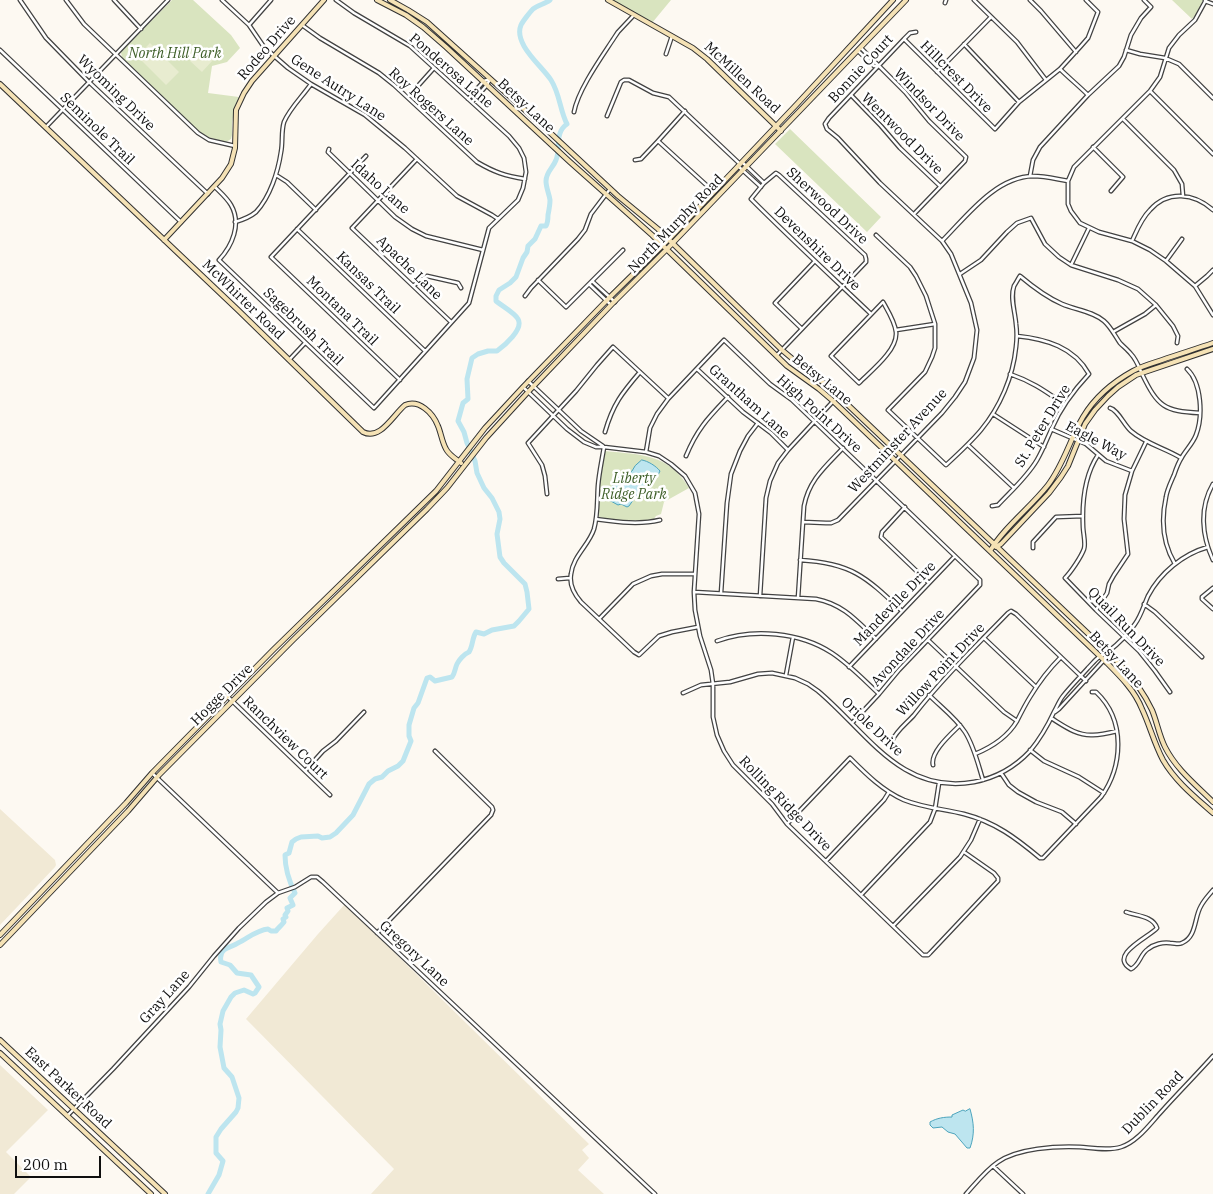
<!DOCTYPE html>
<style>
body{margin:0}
#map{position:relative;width:1213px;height:1194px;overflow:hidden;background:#fdf9f2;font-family:"IBM Plex Serif",serif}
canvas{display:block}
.scale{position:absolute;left:15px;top:1156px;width:86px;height:22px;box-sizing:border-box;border:2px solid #0f0f0f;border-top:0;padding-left:6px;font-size:15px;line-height:18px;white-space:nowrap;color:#0f0f0f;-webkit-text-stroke:4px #fff;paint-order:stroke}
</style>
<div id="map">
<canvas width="1213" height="1194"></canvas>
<div class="scale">200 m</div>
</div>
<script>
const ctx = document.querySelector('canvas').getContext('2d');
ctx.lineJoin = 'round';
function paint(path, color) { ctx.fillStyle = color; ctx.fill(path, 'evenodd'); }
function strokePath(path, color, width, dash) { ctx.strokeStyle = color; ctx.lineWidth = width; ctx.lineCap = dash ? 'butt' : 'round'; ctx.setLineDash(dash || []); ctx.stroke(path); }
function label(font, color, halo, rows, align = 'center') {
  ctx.font = font + ' "IBM Plex Serif",serif'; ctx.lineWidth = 5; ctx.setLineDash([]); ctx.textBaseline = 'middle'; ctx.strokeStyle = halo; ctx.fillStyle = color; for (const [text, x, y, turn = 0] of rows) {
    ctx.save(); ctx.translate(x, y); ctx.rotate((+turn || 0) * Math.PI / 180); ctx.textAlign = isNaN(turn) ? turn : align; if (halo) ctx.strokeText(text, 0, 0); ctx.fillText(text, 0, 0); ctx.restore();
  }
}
const farmland = new Path2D(`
 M0,809L55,860L56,865L55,867L0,925Z
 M345,904L589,1144L582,1150L589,1158L578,1170L604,1194H371L394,1169L246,1019L318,934Z
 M0,1065L48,1110L6,1152L31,1177L14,1194H0Z`);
const green = new Path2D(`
 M172,0H193L231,35L240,48L227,62L212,66L208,93L239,97L235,106L232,123V135L231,139L226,142L208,137L201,134L122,58L121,52Z
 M611,0H671L652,23Z
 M1172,0H1203L1197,13L1192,19Z
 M790,129L881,217L867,232L775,144Z
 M605,451C641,455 668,453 689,488L664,502L661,514L656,516L653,520L618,521L599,517V484Z`);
const pitch = new Path2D(`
 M150,43L179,72L166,85L137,56Z
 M201,49L213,60L202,72L190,61Z`);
const water = new Path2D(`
 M642,460C648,461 656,466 660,471L658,475L646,487L643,491L638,493L629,506L627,507L621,504L618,505L609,500L606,495L618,478L626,475L632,471L635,466Z
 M970,1109C974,1123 975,1134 970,1148H967L955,1134L948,1132L942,1127L933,1128L930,1125V1122C937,1118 944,1117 952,1117V1115L963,1110L965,1111Z`);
const river = new Path2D(`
 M208,1194L219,1175L223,1161L216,1153V1137L221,1129L236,1112L238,1108L239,1098L232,1077L224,1068L220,1047L221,1030L220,1024L223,1011L231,997L235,993L244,990L253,994L255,993L259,987L251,975L237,973L230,965L221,962C220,957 220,953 224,950C227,947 234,946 238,943C248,938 257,930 268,929L271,931H276C278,928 281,926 284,922L283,919L286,917L285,915L288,911L287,908L293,905L290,898L295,893C289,881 285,869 285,855L289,853L292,842L296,839L301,837L318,836L322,838L330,837L336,833L353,815L369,784L375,779L382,777L388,771L398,766L403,761L411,741L409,736V725L414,708L418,703L427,678L430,677L435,681L452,677C455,673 455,668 457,664C459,660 464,654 469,652C473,646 472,638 476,632L484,634L492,630L514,626L519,621L529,609L527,592L525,584L504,563L500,557L497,534L500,519L499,512L492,498L484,488L477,473L475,461L467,443L464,432L458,421L463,403L468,399L467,379L472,358L478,354L488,351H497C504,346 524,329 518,319C515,313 502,306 496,301V296L499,290L510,283L516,277L523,258L527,252L528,246L535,239L541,226H546C548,222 548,220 548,215C549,210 550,205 550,200C549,193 546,188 546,181C546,172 553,168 556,160C561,149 554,133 567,124C560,111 560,94 551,80C542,66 513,44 521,25C523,21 530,12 533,9C538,5 545,4 550,0`);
const street = new Path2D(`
 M20,0L46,38L89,82L208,194
 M66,0L84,24L198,133L209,140L235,146
 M114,0L141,29
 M222,0L249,25L264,47L288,68L311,84L365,115L405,148L457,196L492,215L498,219
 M974,0L1017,42L1046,80
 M1030,0L1041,11L1076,52
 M1206,0L1195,20L1179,35L1169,48L1160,77L1150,91L1074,167L1068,181V204L1071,211L1080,223L1099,232L1132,241L1150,250L1166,261L1195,286L1213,315
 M1205,1L1213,4
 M945,3L946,0
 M249,25L271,0
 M302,25L320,38L379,73L394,85L477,162C494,172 505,176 525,179
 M904,39L995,129L1019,102L1060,69L1081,46L1088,38L1098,12L1086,0
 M964,44L1019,102
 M861,48L905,92L929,121L966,157L965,161L914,214
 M0,50L181,222
 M1126,50L1140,54L1165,58L1179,64L1213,98
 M858,51L874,66H877
 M666,54L672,36
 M1060,69C1069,78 1079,86 1088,95
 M937,72L991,17
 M1150,91L1213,154
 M851,95L881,126L900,148L940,186
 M408,97L434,68
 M468,99L484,81L490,79
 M472,102L487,85L490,79
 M685,111L658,141L714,192
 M574,112C578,90 601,58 614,38L618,32L634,15
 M607,116L621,82L624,80H629L653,93L669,97L740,164
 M1123,119L1174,170L1182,184L1183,196
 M46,127L168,0
 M1093,147L1123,177L1111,191
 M329,149L328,152L395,217L412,229L426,236L483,250
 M366,156L271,257L400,380
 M417,159L352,228L451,322
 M635,160L641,159L658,141
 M742,162L764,183
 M738,166L761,187
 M276,175L287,182L316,210
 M1030,176L1033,160L1040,147L1088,95L1119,66L1124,57L1131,35L1141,18L1151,7L1144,0
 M215,187C220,192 227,198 231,205C242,224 232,246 219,260L374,408L469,303L489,228L518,200L523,188L526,172L524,158L519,148L509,136L410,46L354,13L336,0
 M235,222C242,220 250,217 256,212C270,197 278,172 281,152C283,142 281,132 284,122C290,108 302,97 311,84
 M297,229L425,351
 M876,235L910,267L916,276L926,296L935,324V348L932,357L925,372L888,410L946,465C958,454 971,442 981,430C1000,407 1013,377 1016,347C1017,339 1017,331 1016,324C1015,311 1010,298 1014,286C1016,283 1018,279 1020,276C1033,287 1046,297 1062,304C1076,310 1092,311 1104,321C1111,327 1115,336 1120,343C1124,347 1128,350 1131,354C1136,359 1139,367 1142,374C1158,407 1164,411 1200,413
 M942,241C966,217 995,177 1033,176C1045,176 1056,179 1068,181
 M1132,241C1137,230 1141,219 1150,210C1168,190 1194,193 1213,210
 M1166,261L1182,239
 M1071,265L1089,228
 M960,274L981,260L1007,232L1017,223L1031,218L1045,244L1059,257L1071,265L1118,280L1138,289L1156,305L1173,326L1178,336L1177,343
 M538,280L566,307L623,250
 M592,281L615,302
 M589,284L611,305
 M413,286L422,279L427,276L458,283L461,288
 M1195,286L1207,276L1213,270
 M525,296L531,288L578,239L585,230L591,214L610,189
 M883,302C888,311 895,322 896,332C898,350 871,371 859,383L831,356Z
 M802,329L775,303L814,262
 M896,330L935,324
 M1113,332L1145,314L1156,305
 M777,355C807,324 836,293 866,262V259L865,255L779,175L776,173L764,183L751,199C790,238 831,276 871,314
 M289,360L305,343
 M697,369L743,412L771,433L788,450
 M1010,374C1033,382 1045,391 1064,404
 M528,381L581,431L603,446
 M523,387L567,429L584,442L596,447H604L646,452L659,456L671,464L685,476L695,493L699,514L694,592L695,610L700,636L711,670L713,684V717L717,735L724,751L733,765L772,804L787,824L923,955H928L930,953L998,881V878L994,873L964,852
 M1110,408C1118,410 1124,425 1131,431C1146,444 1165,448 1181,458
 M993,414L1044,447
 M1051,429L1086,444L1106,461L1132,471
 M605,432C613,404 622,393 640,372
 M968,445L1014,488
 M604,447C602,460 599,473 598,486C597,500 598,515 594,529C589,545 573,556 571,574C569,585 574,594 581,602L634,652L639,655L659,636L672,632L698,627
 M646,452L650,428L657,414L668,399L724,340L770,384L792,400L980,580V585L899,670L879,694L852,723
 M1098,455C1084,476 1082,502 1083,526C1083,533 1086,543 1084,549C1081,557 1071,572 1065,578L1096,610L1139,651L1155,671L1170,692
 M686,456C697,429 708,418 728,397
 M1213,484C1199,508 1202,536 1213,560
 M547,494L545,476L542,465L528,443L576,391L597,365L613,347L668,398
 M992,506L998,505C1012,490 1027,477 1037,460C1043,450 1047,439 1052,428C1061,407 1074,390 1089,374C1074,347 1046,339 1017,336
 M905,507L882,532L881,537L929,583
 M596,519C618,522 639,525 660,520
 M803,522L826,523H831L838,520L942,413L955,397L965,382L974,358L977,330L971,303L951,254L942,241L880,183L838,138L827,129L825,124L829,118L904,39L910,33L916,32
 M1033,548V542L1056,517L1083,516
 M800,560C852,563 866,577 902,611
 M1175,564C1163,544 1161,520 1166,497C1167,490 1171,482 1174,475C1176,469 1178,463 1182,457C1186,450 1193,443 1196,435C1203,417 1202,383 1187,369
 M558,579L570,578
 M1213,588L1202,597V599L1213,609
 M694,592L816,599C843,604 857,621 876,639
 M721,593L727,503L731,474L740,451L748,436L758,423
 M760,596L766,498L770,481L778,463L788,450L839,395
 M798,598L804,506C809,480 825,467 843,448
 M1144,604L1155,612L1202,657
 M1096,610L1107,593L1109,584L1114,575L1128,554L1124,519L1125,495L1132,471L1146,442
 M599,619L633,584L651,576L662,574H695
 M984,638L1036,687
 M928,640L1004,712L1017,721
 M717,641C753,628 800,632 832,653C850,665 864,680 879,694
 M849,667L955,556
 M786,675L793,637
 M683,693L701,685L730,682L758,674L772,673L795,678L808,684L818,691C867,732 901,795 974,782C995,778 1015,767 1030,751C1039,740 1048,725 1054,712C1057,707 1059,701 1063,696C1071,686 1080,677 1088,668C1092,664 1095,660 1099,657C1102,654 1106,654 1109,651C1118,644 1128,634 1135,624C1141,616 1144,605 1148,596C1160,573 1183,554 1208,547
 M929,695C941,707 956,718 965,732C974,746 978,764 983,780
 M227,696L305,771L330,795
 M1055,712L1059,709L1104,660L1107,654
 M1051,718C1064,726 1077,736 1093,735C1101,735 1109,733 1117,731
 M892,741C896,731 907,723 914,715C942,679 976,646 1008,613L1011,611L1016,614L1086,681
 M1030,750L1044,761L1079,777L1104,793
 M975,754C992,747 1007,738 1017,721C1021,713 1025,705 1030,697C1039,682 1049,669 1061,657
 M933,765C930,752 951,734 960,725
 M305,771L323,751L336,741L364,712
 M152,773L278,893L295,887L311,877H317L323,882L655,1194
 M1001,773L1009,785L1018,792L1036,802L1062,812L1076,824
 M787,824L850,758C866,774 883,791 904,800C924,808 944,809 964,814C995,822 1016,838 1040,858H1043L1101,797C1123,766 1126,720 1096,692H1092
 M826,861L884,800L889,792
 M861,895L930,822L935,809L939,783
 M1126,912C1137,916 1153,916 1157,928C1151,936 1107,955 1131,969C1140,965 1140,954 1148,949C1154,944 1163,942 1170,943C1175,943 1178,945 1182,943C1197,937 1194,917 1201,906C1204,900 1209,895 1213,890
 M893,926L960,857L971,840L980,819
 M377,933L491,815L493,810L492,807L435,751
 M67,1116L113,1069L189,987L214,956L239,928L266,902L278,893
 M993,1166L1023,1194
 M966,1194C976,1183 986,1170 998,1162C1018,1148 1056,1146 1080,1147C1093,1148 1109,1151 1121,1147C1137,1142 1150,1124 1161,1112C1178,1093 1196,1075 1213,1056`);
const secondary = new Path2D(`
 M377,0L406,15L423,27L446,47L570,162L652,235L787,366L819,389L833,401L1107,663C1121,677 1135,691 1142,709C1150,726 1154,743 1163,760C1175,781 1195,797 1213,813
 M390,0L408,10L427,22L545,128L618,196L658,229L782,350L801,366L828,386L1119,663C1132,677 1144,693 1152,710C1157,722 1159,735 1165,747C1176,769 1196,785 1213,802
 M608,0L693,48L707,59L781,131
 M0,84L238,310L363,432C380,441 393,415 405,405C419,399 433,413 438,426C441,433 442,442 446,449C449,455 456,459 461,463
 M164,240L222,178L231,164L235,148L236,110L244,93L252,81L324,0
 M996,547L1001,544L1049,493L1061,477L1068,466L1085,424L1095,410L1108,396L1118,387L1136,375L1213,349
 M990,551C1005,526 1030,508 1048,485C1064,464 1070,439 1083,417C1095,397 1113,382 1133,371C1142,366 1153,363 1162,360C1179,354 1196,349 1213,343
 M0,935L126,803L152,773L273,650L436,491L485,428L523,387L610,297L669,239L797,104L893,0
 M0,945L128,811L159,775L293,640L427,509L447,488L486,438L528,392L611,305L667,249L906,0
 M0,1040L165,1194
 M0,1053L151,1194`);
const streetNames = [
 ["Rodeo Drive",267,48,-49],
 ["Bonnie Court",861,69,-47],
 ["Ponderosa Lane",451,71,41],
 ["Hillcrest Drive",956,77,45],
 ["McMillen Road",742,78,43],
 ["Gene Autry Lane",338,88,33],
 ["Wyoming Drive",116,93,44],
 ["Windsor Drive",929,105,46],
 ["Betsy Lane",526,106,43],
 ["Roy Rogers Lane",431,107,42],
 ["Seminole Trail",97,129,44],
 ["Wentwood Drive",902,134,45],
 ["Idaho Lane",380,187,42],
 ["Sherwood Drive",827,206,43],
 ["North Murphy Road",676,224,-46],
 ["Devenshire Drive",817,249,44],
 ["Apache Lane",409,268,44],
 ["Kansas Trail",368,283,44],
 ["McWhirter Road",243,300,44],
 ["Montana Trail",342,311,44],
 ["Sagebrush Trail",303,327,44],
 ["Betsy Lane",822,380,39],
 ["Grantham Lane",749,402,42],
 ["High Point Drive",819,414,42],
 ["St. Peter Drive",1043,426,-59],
 ["Westminster Avenue",898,441,-47],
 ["Eagle Way",1096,441,28],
 ["Mandeville Drive",895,604,-46],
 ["Quail Run Drive",1126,627,46],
 ["Avondale Drive",908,648,-47],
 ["Betsy Lane",1116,660,47],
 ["Willow Point Drive",941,670,-47],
 ["Hogge Drive",222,695,-45],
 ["Oriole Drive",872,727,43],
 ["Ranchview Court",285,738,44],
 ["Rolling Ridge Drive",785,804,46],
 ["Gregory Lane",414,954,43],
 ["Gray Lane",165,997,-48],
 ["East Parker Road",68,1088,43],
 ["Dublin Road",1153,1103,-46]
];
const parkNames = [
 ["North Hill Park",175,54],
 ["Liberty",634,479],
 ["Ridge Park",634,495]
];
paint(farmland, '#f1e9d5');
paint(green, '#d9e4bf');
paint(pitch, '#e8ecd0');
paint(water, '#bde5ef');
strokePath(water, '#4da4bc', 1);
strokePath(river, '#bde5ef', 5);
strokePath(street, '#424242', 5);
strokePath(secondary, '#313131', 6);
strokePath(street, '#fff', 2.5);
strokePath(secondary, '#f5e2b5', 4);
label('14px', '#0f0f0f', '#fff', streetNames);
label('italic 14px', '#3d5e27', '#fff', parkNames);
</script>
